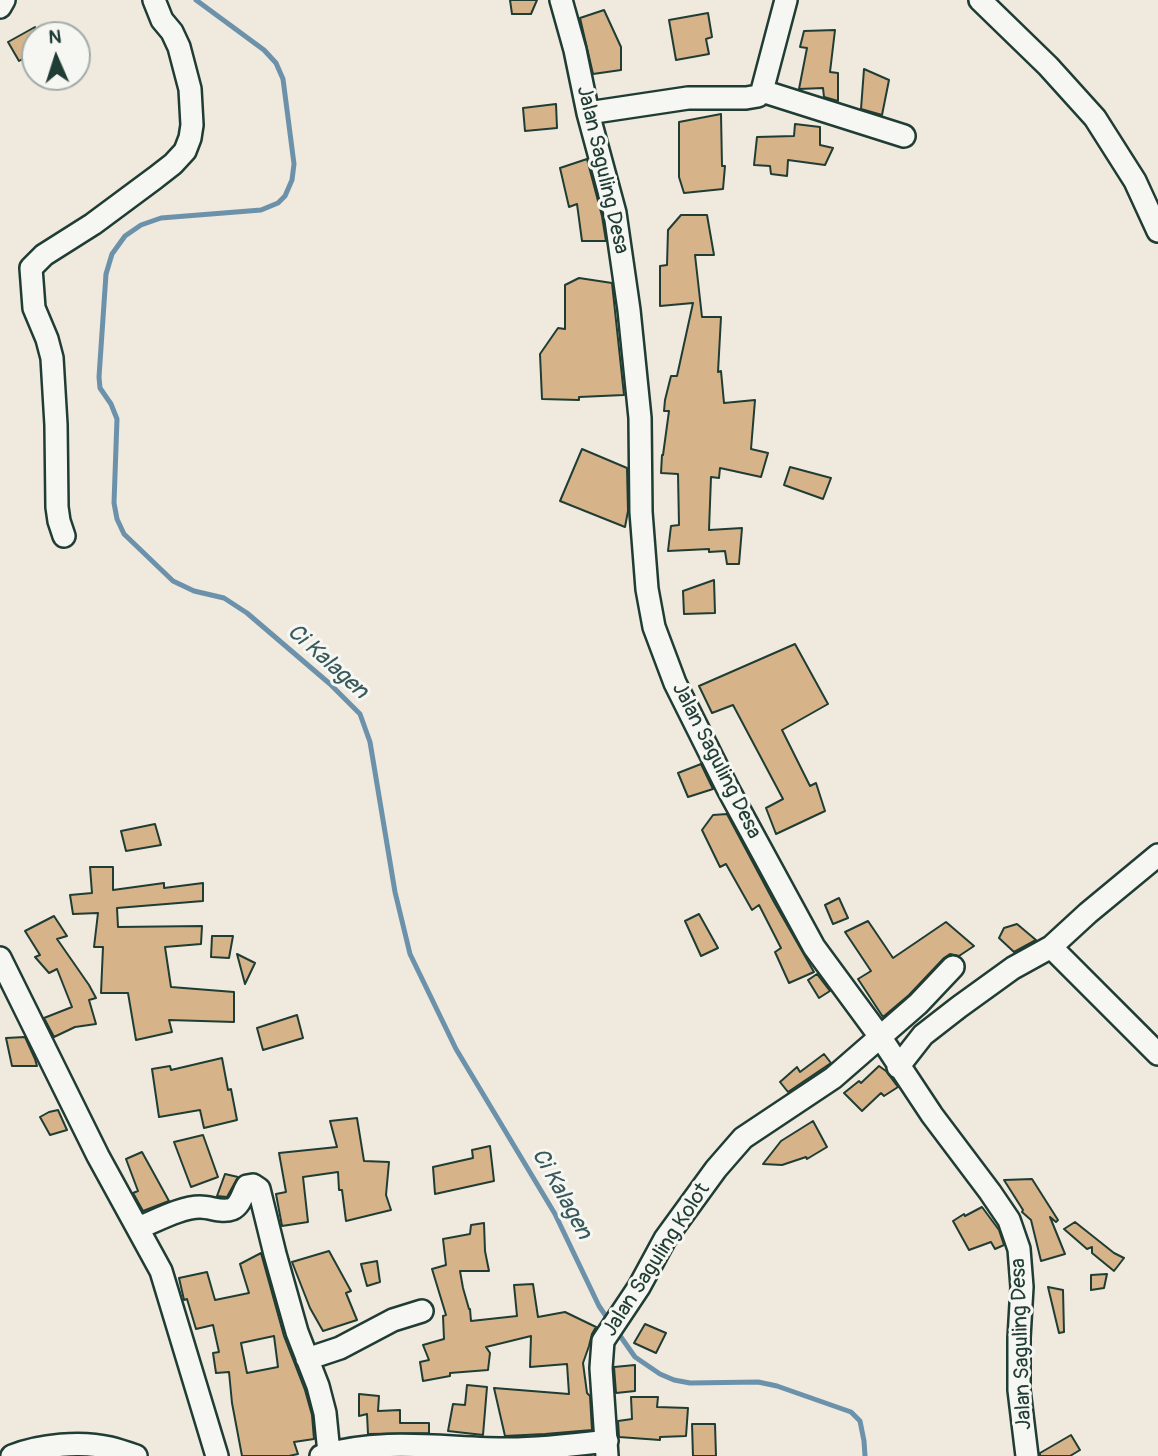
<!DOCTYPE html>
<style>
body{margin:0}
#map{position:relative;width:1158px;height:1456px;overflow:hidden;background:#f0e9dd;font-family:Pangolin,sans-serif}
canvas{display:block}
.north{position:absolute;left:21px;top:21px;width:70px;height:70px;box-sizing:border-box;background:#f6f6f2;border:2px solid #a0aca6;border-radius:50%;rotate:357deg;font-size:19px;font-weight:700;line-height:28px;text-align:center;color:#1f3d34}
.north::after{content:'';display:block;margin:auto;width:24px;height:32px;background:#1f3d34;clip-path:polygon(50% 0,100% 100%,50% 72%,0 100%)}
</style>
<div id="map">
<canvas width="1158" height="1456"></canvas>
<div class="north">N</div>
</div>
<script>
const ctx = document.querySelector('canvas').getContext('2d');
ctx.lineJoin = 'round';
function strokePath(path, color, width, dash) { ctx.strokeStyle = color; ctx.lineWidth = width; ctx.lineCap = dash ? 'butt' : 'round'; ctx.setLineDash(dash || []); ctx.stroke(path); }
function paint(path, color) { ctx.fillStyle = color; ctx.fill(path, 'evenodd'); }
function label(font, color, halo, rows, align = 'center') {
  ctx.font = font + ' Pangolin,sans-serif'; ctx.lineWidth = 6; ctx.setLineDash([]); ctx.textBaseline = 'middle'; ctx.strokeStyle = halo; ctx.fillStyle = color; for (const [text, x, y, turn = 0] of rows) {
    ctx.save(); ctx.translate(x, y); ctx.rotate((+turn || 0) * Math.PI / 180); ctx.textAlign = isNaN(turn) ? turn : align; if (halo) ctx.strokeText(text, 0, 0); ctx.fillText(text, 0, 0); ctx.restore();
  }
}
const stream = new Path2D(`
 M196,0L264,50L276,63L283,79L294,164L292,180L285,196L278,203L261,210L161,218L141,225L125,236L112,254L106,274L99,377L100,388L111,404L117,419L114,503L117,519L124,534L173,581L194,591L224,598L247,613L330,684L360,714L370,742L395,892L410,954L456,1049L555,1214L599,1306L610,1322
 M616,1330L635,1357L660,1374L674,1380L690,1383L758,1382L777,1386L851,1412L860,1421L864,1441L865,1456`);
const building = new Path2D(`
 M510,0H537L531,14H512Z
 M604,10L621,47V70L593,74L580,18Z
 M708,13L712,37L706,39L709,54L676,60L669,20Z
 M35,27V52L19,61L8,42Z
 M835,30L830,72L838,73V101L824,97L823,88L799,89L807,48L800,47L804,31Z
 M864,69L889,80L882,115L861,109Z
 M556,104L557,128L525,131L523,108Z
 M721,114L722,166H725L723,189L684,193L679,177V122Z
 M795,124L820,127V145L833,148L825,165L788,160L787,176L771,174L770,166L754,165L757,137L794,136Z
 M587,159L602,216L606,241H582L577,204L569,207L560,168Z
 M681,215H707L714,255H695L702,317H721L718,372L721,371L724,403L755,400L751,449L768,453L761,477L720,468L719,478L711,477L709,530L742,528L739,564H727L725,551L709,552V549L668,551L671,526L679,525L678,474L661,473L662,455H663L669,411H664L665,400L671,376H677L693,303L660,306V266L667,265L668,230Z
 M579,278L612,283L624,395L579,397V400L542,399L540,354L558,328L565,329V285Z
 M582,449L627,468L628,511L625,527L560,501Z
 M790,467L831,478L823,499L784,485Z
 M714,580L715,613L684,614L683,591Z
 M795,644L828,704L782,730L810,786L816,783L825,811L776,834L766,808L783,799L733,705L712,713L699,686Z
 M701,764L713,789L688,797L678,773Z
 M727,814L774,902L814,972L789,983L775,952L781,948L759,905L752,910L726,864L720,867L702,830L713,815Z
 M155,824L161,845L126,851L121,831Z
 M90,867H113V890L164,883V888L203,883V901L117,908L118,927L202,926L201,944L165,947L171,987L234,992V1022L169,1020L172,1032L136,1040L128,993H101L103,947H94L98,913L73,914L70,895L92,893Z
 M839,898L848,918L833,924L825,905Z
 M699,914L718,948L701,956L685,921Z
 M54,916L67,936L57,939L89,985L96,998L89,1000L96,1024L75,1027L54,1037L44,1018L72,1007L57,969L49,973L35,957L40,955L25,931Z
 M868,921L893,958L946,922L974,946L959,956L950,954L944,958L909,995L883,1017L858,979L871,971L845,932Z
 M1017,924L1036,940L1014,952L999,938L1004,928Z
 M212,936H233L229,958L211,957Z
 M237,954L255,963L245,984Z
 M817,974L830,991L819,998L808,980Z
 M297,1015L303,1038L263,1050L257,1028Z
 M25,1037L35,1059L37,1066H12L6,1038Z
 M824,1054L831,1063L788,1092L780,1082L797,1067L800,1072Z
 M222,1058L228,1090L231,1089L237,1120L204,1128L200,1110L159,1117L152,1069L170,1066L171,1070Z
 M879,1066L886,1071L898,1087L884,1096L881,1093L862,1111L844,1093L859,1081L861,1083Z
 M58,1110L67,1130L50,1135L40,1117L49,1112Z
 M357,1118L364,1161L389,1162L386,1195L391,1210L346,1221L342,1190H339L338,1172L303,1177L308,1222L282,1226L276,1194L286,1192L279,1153L337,1147L330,1121Z
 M813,1121L827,1147L807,1159L806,1157L782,1165L763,1164L781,1141Z
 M203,1135L218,1177L191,1187L174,1142Z
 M490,1146L494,1181L435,1194L433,1167L473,1158L472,1150Z
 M142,1152L169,1201L143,1211L133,1193L138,1191L126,1159Z
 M225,1174L238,1177L227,1197L217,1196Z
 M1032,1179L1058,1220L1056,1222L1050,1217L1065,1254L1041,1261L1031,1220L1022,1212L1023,1210L1004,1180Z
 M982,1207L999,1230L1004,1245L995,1249L991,1242L969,1250L953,1221L964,1214L965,1216Z
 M1075,1222L1114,1253L1124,1258L1114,1271L1092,1253V1247L1087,1249L1064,1229Z
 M484,1223L485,1251L489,1271H460L463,1288L469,1309H470L471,1321L517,1316L514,1285L533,1284L538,1317L565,1312L596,1327L592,1334L589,1346L583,1363L587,1393L590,1396L592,1430L545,1434L505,1436L494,1388L569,1394L567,1364L530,1367L531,1336L486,1347L490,1353L488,1370L450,1373V1376L423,1381L420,1362L429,1360L423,1345L444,1339L443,1316L446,1315L432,1269L446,1265L443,1239L470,1234L471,1225Z
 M329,1251L351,1291L346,1293L357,1320L323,1331L310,1308L292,1262Z
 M261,1253L284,1336L305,1390L312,1415L314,1439L294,1442L298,1454L289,1456H242L232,1403L229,1372L216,1373L213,1353L219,1352L213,1325L196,1329L187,1299L184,1300L179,1278L207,1272L215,1300L249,1293L240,1264ZM274,1336L278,1367L247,1373L241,1343Z
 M377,1261L380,1282L367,1286L361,1264Z
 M1107,1274L1104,1288L1091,1290V1275Z
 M1048,1287L1063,1290L1064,1332L1059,1333Z
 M645,1324L666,1333L656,1353L634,1343Z
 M635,1365V1391L616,1393L614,1367Z
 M467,1385L487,1387L483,1435L448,1431L453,1404L465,1405Z
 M359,1394L379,1396L378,1411L400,1410V1423H429V1433L368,1434L367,1414L359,1416Z
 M631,1397H658L657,1407L688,1408L686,1436L660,1437V1440L619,1437L618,1421L632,1419Z
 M692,1424H715L716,1456H693Z
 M1071,1435L1080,1450L1070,1456H1040V1453Z`);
const minor = new Path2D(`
 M561,0L575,50L588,113L615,213L629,310L640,418L641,512L647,589L654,627L675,683L728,789L814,947L881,1038L932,1115L990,1192L1009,1220L1019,1249L1022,1287L1019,1338V1390L1027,1456
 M980,0L1048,66L1095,118L1135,181L1158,231
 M0,7L4,0
 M762,91L904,136
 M588,113L688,98H746L758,96L762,91L786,0
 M64,536L59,521L57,507L56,425L52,358L47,339L34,308L31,268L44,255L93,224L155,178L173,164L185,151L190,138L192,125L190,89L179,47L172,32L162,20L154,0
 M1051,947L1158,1054
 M0,958L98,1156L161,1271L217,1456
 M898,1067L923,1035L959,1007L1013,968L1051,947L1088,913L1158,855
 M138,1228C156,1221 181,1207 200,1207C211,1207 222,1213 232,1209C241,1205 242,1194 247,1186L253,1185L259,1189L275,1254L297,1332L318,1386L325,1413L329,1453
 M307,1359L340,1348L393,1320L422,1311
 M12,1456C40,1445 81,1441 110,1448C118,1450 127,1453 136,1456
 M321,1456C383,1437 446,1449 509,1449C542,1449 574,1445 607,1441
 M607,1456L601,1368L603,1341L639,1287L665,1239L716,1169L743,1138L833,1078L918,1004L953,967`);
const streetNames = [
 ["Jalan Saguling Desa",602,170,77],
 ["Jalan Saguling Desa",716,761,63],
 ["Jalan Saguling Kolot",657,1260,-57],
 ["Jalan Saguling Desa",1022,1344,-92]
];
const waterNames = [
 ["Ci Kalagen",327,662,42],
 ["Ci Kalagen",561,1194,61]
];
strokePath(stream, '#6b92aa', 5);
paint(building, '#d7b389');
strokePath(building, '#1f3d34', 2);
strokePath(minor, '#1f3d34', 26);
strokePath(minor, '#f6f6f2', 21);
label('21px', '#1f3d34', '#f6f6f2', streetNames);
label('italic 23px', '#38595b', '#f6f6f2', waterNames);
</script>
